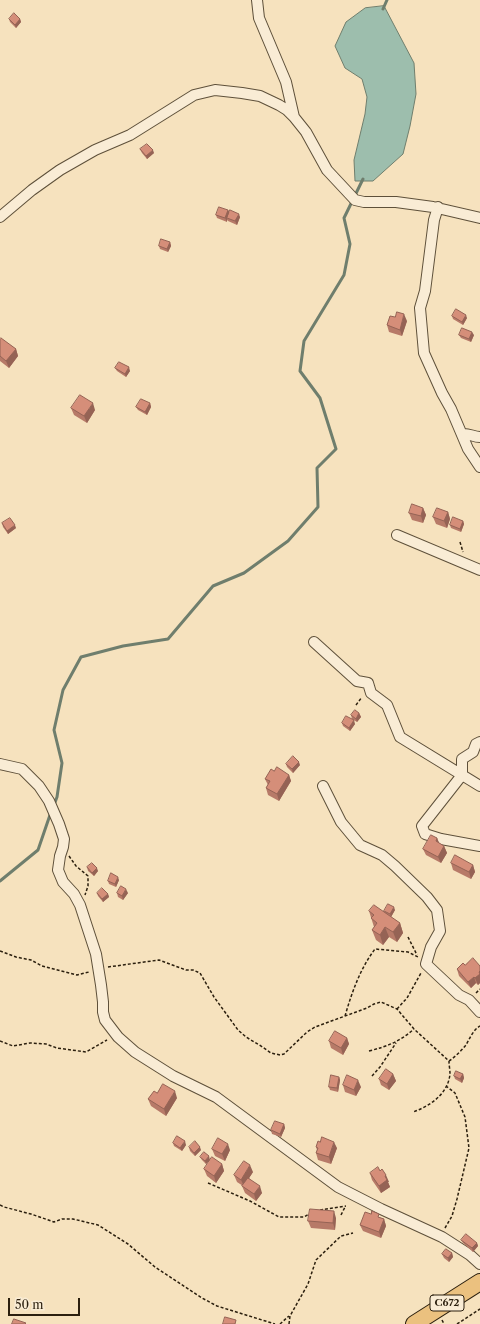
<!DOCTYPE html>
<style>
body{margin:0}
#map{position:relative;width:480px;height:1324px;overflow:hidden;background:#f6e2be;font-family:"Libre Caslon Text",serif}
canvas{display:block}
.scale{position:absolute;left:8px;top:1298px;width:72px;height:18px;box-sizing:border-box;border:2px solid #2b1f0e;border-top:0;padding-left:5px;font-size:12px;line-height:14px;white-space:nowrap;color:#2b1f0e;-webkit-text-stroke:3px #f9ecd5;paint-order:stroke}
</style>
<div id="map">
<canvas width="480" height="1324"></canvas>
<div class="scale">50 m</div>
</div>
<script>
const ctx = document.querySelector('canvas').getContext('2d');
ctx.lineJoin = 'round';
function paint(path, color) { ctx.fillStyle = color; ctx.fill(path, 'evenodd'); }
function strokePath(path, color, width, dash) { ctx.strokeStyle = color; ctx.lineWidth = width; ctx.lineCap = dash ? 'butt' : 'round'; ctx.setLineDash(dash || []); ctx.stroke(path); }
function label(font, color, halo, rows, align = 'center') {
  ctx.font = font + ' "Libre Caslon Text",serif'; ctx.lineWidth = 3.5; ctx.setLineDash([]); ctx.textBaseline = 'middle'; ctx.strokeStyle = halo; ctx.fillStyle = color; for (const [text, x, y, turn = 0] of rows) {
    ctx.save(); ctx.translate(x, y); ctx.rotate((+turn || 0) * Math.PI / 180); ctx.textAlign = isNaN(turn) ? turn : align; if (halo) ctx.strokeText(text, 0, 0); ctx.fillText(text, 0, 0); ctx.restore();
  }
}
const water = new Path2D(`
 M384,6L414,63L416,94L410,126L403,154L373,181H355L354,160L365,114L367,97L362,79L345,68L335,46L346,22L365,8Z`);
const stream = new Path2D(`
 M383,9L387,0
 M54,805L57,797L62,763L54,730L63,690L81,657L123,646L168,639L213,586L244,573L288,541L318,507L317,468L336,449L320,398L300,371L304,341L344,275L350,244L344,218L363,179
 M0,881L38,850L51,812`);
const path = new Path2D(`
 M460,542L463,552
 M356,705L362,697
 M69,856L76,866L88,876V886L85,895
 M408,937L417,955
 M0,951L16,957L31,960L42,966L77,975L89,972
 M108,967L159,960L186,970H193L200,973L214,997L238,1030L246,1037L261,1046L271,1053L280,1055L284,1054L307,1032L315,1027L367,1008L374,1004L381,1002L397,1009L414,1029L449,1061C449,1065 450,1070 450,1074C448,1094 430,1106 413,1112
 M476,993L480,989
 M397,1009L407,998L421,973
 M345,1016C352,992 360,969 375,949L408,952L418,957
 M0,1041L13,1046L30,1043L46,1044L57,1048L86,1052L107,1040
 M369,1051C388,1046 399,1042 414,1029
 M449,1061C455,1057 461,1051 466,1045C470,1038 473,1030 480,1026
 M372,1076L380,1067L396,1043
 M208,1183L250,1201L279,1217H304L309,1214
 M0,1205L4,1207L31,1214L54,1222L62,1219H73L98,1225L128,1244L155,1267L202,1298L217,1306L275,1324
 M320,1210L346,1206
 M341,1215L345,1207
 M445,1228L452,1216L457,1199L469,1148L465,1117L455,1093L446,1086
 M442,1320L444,1324
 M280,1324L289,1316
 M289,1324L290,1316L308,1284L316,1260L341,1236L353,1233
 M457,1324L480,1309`);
const minor = new Path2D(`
 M257,0L259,18L286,82L294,117
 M438,207L434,220L425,291L420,308L424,353L442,393L451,409L468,449L480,467
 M0,217L32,190L60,170L95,150L130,135L194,95L215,90L242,93L260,96L279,105L287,110L294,117L306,132L327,170L355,200L364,202H396L433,207L480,218
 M462,434C469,433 473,437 480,437
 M397,535L480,570
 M314,642L357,681L368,683L371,693L387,705L400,737L480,786
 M480,742L476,744L473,752L462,759V775L422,826L425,834L441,839L480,846
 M0,764L22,769L39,786L49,801L59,824L64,839L63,847L60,856L58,870L63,882L74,894L80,905L96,954L101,985L103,1002V1012L105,1020L118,1037L135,1052L173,1076L216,1097L338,1187L381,1209L442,1237L470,1255L480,1264
 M323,786L341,822L360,845L382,855L395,866L427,897L437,910L440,931L431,947L426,964L459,995L469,1000L480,1012`);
const primary = new Path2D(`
 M414,1324L480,1282`);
const wall = new Path2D(`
 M9,19H20L21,22L16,28L10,22Z
 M140,149L154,153L147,159L142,153Z
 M228,210L229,212L240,217L237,225L228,221L227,220V222L217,218L216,215Z
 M170,242L171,246L168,252L160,249L159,246Z
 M452,316L467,318L463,325L453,319Z
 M407,321L402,336L389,332L387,325Z
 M459,335H474L471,342L461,338Z
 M0,339L16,349L18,356L9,368L0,361Z
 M115,368L130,371L126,377L117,371Z
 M150,403L151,407L147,415L138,410L136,407Z
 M71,408L95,410L87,423L74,415Z
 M423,508L426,515L423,523L412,520L409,513Z
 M448,512L450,519L447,528L436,524L433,517Z
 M463,521L464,524L461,532L451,528L450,525Z
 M2,523L16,528L8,534L3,527Z
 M359,713L361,717L357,722L352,719L351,715Z
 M342,723L355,724L350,731L343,726Z
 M286,764L300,765L293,773L287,767Z
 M274,771L289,775L291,781L279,801L268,795L266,788L268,785L265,779Z
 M437,838L439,843L444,846L447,853L441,863L426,855L423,849Z
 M451,863L473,865L475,872L471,879L453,870Z
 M87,867L98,871L94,876L88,871Z
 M119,880L116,887L109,884L108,881Z
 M97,893L108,894L109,897L103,902L98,896Z
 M117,893H128L123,900L118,897Z
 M395,910L391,917L400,923L403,933L397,942L389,937L383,945L376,940L372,930L374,927L369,911L385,912L384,911Z
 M465,965L480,966V983L478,985L476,983L471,988L459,976L457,969Z
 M347,1038L349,1044L343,1055L331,1048L329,1041Z
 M393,1074L396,1081L389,1090L381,1085L379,1079Z
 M463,1074L464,1078L462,1083L455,1079L454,1076Z
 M339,1077L340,1080L338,1092L330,1090L329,1087Z
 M343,1085L361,1087L356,1096L345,1092Z
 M157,1093L177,1098L166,1116L151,1106L148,1099Z
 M284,1124L285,1128L281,1137L272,1134L271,1130Z
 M173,1143L186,1145L182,1151L174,1146Z
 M189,1147L201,1150L195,1156L190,1151Z
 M316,1147L337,1148L331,1164L318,1160L316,1153L317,1150Z
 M212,1149L230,1150L225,1161L215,1156Z
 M200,1157L210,1160L206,1164L202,1160Z
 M222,1164L224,1171L216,1183L207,1176L204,1169Z
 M253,1172L249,1178L262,1193L256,1201L245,1193L242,1186H243L237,1182L234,1175Z
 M370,1173L389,1182H388L390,1187L381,1193L372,1180Z
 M371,1214L384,1219L386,1226L381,1238L363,1231L360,1225Z
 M336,1218L335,1230L311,1228L308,1221Z
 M461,1240L477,1243L478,1246L473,1252L463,1243Z
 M452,1253L453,1257L449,1262L444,1258L442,1254Z`);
const shadedWall = new Path2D(`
 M20,19L21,22L16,28L15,25Z
 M153,150L154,153L147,159L146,156Z
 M228,210L230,213L227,218V222L225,218Z
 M239,214L240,217L237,225L235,221Z
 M170,242L171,246L168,252L167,249Z
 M404,314L407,321L402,336L400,330Z
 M466,315L467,318L463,325L462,322Z
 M472,332L474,335L471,342L469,339Z
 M16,349L18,356L9,368L6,361Z
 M129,367L130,371L126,377L125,374Z
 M93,403L95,410L87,423L84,416Z
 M150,403L151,407L147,415L145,412Z
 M423,508L426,515L423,523L421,516Z
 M448,512L450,519L447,528L444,521Z
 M463,521L464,524L461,532L460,529Z
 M15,525L16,528L8,534L7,531Z
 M359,713L361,717L357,722L356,719Z
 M354,720L355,724L350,731L349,728Z
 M299,762L300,765L293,773L292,769Z
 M289,775L291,781L279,801L277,794Z
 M437,838L440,845L436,841Z
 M444,846L447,853L441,863L438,857Z
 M473,865L475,872L471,879L469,872Z
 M97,868L98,871L94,876L92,873Z
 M118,877L119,880L116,887L115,884Z
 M126,889L128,893L123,900L122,896Z
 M108,894L109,897L103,902L102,899Z
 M394,907L395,910L391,917L390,914Z
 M400,923L403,933L397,942L393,932Z
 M385,927L389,937L383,945L380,935Z
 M480,971V983L478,985L475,978Z
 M474,977L476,983L471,988L468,982Z
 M347,1038L349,1044L343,1055L341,1048Z
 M393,1074L396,1081L389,1090L387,1084Z
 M463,1074L464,1078L462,1083L460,1079Z
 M339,1077L340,1080L338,1092L337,1088Z
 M358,1080L361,1087L356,1096L354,1090Z
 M175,1091L177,1098L166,1116L164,1109Z
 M284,1124L285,1128L281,1137L280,1134Z
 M185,1141L186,1145L182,1151L180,1148Z
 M334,1142L337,1148L331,1164L329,1157Z
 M228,1144L230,1150L225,1161L222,1154Z
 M200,1147L201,1150L195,1156L194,1153Z
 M209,1156L210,1160L206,1164L205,1161Z
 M222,1164L224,1171L216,1183L214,1176Z
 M250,1165L253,1172L244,1186L241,1180Z
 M386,1175L389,1182H388L390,1187L381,1193L379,1186L385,1176Z
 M260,1186L262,1193L256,1201L254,1194Z
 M334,1211L336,1218L335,1230L333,1223Z
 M384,1219L386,1226L381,1238L379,1232Z
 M477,1243L478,1246L473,1252L472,1248Z
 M452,1253L453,1257L449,1262L448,1258Z`);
const building = new Path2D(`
 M14,13L20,19L15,25L9,19Z
 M147,144L153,150L146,156L140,149Z
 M219,207L228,210L225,218L216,215Z
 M230,210L239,214L235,221L227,218Z
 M161,239L170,242L167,249L159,246Z
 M456,309L466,315L462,322L452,316Z
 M397,312L404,314L400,330L387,325L390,316L395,317Z
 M462,328L472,332L469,339L459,335Z
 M1,338L16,349L6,361L0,356V339Z
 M119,362L129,367L125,374L115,368Z
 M80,395L93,403L84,416L71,408Z
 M141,399L150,403L145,412L136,407Z
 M412,504L423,508L421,516L409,513Z
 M437,508L448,512L444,521L433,517Z
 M453,517L463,521L460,529L450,525Z
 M10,518L15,525L7,531L2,523Z
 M355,710L359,713L356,719L351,715Z
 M346,716L354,720L349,728L342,723Z
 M293,756L299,762L292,769L286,764Z
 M277,767L289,775L277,794L266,788L270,781L265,779L271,769L274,771Z
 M431,835L437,838L436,841L444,846L438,857L423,849Z
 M455,855L473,865L469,872L451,863Z
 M92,863L97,868L92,873L87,867Z
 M111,873L118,877L115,884L108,881Z
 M121,886L126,889L122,896L117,893Z
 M102,888L108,894L102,899L97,893Z
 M388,904L394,907L390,914L384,911Z
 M374,905L400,923L393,932L385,927L380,935L372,930L377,923L371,918L374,915L369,911Z
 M473,958L480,966V971L479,972L480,974L475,978L474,977L468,982L457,969L463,963L465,965Z
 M335,1031L347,1038L341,1048L329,1041Z
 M386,1069L393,1074L387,1084L379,1079Z
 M456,1071L463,1074L460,1079L454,1076Z
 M331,1075L339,1077L337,1088L329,1087Z
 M347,1075L358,1080L354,1090L343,1085Z
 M163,1084L175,1091L164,1109L148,1099L154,1091L157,1093Z
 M275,1121L284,1124L280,1134L271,1130Z
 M177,1136L185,1141L180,1148L173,1143Z
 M322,1137L334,1142L329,1157L316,1153L318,1148L316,1147L318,1141L320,1142Z
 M218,1138L228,1144L222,1154L212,1149Z
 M195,1141L200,1147L194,1153L189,1147Z
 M204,1152L209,1156L205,1161L200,1157Z
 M212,1157L222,1164L214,1176L204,1169Z
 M244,1161L250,1165L241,1180L234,1175Z
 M378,1167L380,1171L382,1169L386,1175L385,1176L387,1180L379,1186L370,1173Z
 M248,1178L260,1186L254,1194L242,1186Z
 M310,1209L334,1211L333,1223L308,1221Z
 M372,1211L379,1214L378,1217L384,1219L379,1232L360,1225L365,1212L371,1214Z
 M466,1234L477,1243L472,1248L461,1240Z
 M446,1249L452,1253L448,1258L442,1254Z
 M225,1317L236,1320L235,1324H223Z
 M14,1319L26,1323L25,1324H12Z`);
const shields = [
 [447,1303,34]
];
const shieldNames = [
 ["C672",447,1303]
];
paint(water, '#9dbead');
strokePath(water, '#6f7e6d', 1);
strokePath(stream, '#6f7e6d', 3);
strokePath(minor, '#5e503a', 12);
strokePath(primary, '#2b1f0e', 18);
strokePath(path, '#2b1f0e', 1.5, [3, 2]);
strokePath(minor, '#f9ecd5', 10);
strokePath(primary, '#ebc17f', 16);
paint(wall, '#b77a68');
paint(shadedWall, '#956355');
paint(building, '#d58e79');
strokePath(building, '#956355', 1);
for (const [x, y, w] of shields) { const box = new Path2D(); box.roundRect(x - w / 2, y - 8, w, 16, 3); ctx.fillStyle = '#f9ecd5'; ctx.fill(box); strokePath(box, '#2b1f0e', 1); }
label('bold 10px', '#2b1f0e', null, shieldNames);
</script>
